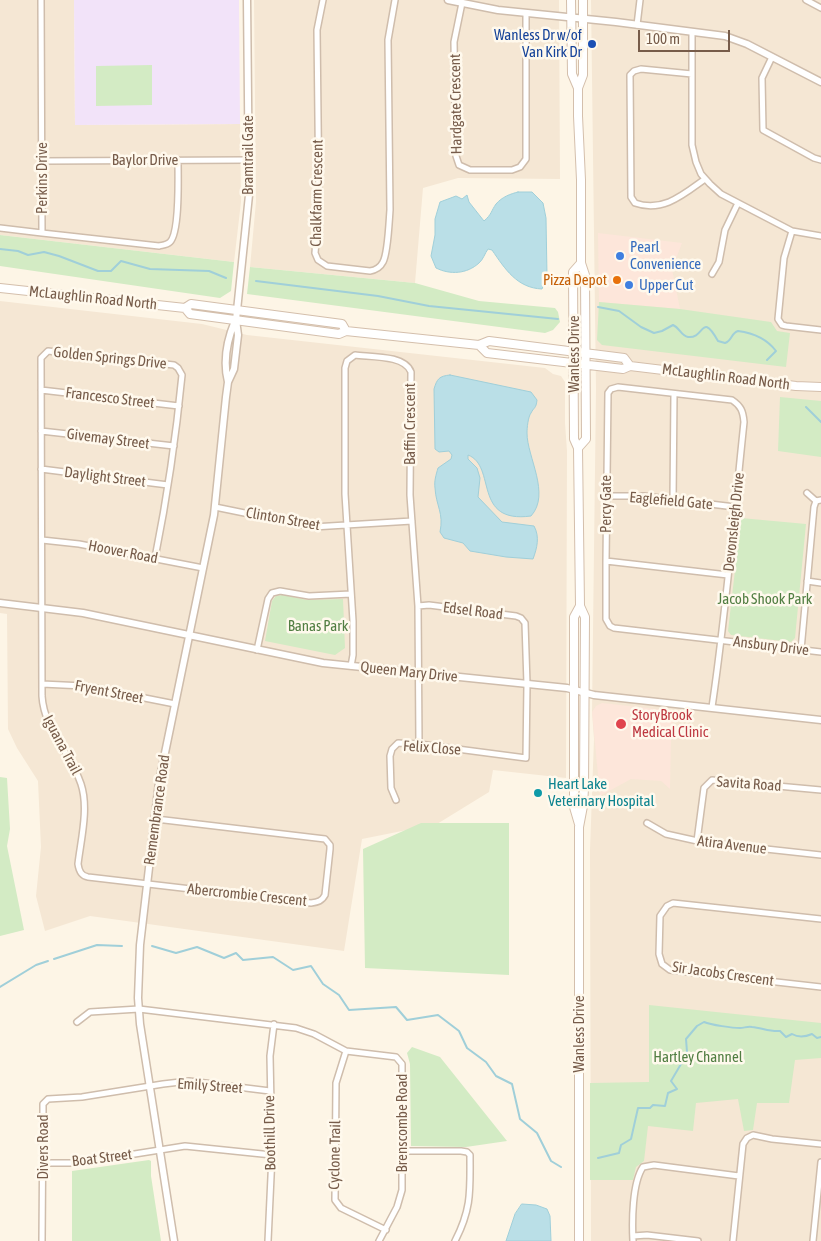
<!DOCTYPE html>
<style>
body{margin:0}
#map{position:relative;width:821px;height:1241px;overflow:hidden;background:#fdf5e6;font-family:"Asap Condensed",sans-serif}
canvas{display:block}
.scale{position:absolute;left:638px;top:30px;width:92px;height:22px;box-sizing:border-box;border:2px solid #775c4a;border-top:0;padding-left:6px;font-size:15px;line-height:18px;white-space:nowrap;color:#775c4a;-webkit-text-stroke:4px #fff9ed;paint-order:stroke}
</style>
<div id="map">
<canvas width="821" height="1241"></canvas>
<div class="scale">100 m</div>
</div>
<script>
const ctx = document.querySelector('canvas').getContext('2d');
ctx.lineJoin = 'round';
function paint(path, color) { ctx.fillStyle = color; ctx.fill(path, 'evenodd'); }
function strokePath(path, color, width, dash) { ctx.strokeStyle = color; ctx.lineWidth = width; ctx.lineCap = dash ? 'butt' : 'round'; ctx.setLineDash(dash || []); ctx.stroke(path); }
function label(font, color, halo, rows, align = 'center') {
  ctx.font = font + ' "Asap Condensed",sans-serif'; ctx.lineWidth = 5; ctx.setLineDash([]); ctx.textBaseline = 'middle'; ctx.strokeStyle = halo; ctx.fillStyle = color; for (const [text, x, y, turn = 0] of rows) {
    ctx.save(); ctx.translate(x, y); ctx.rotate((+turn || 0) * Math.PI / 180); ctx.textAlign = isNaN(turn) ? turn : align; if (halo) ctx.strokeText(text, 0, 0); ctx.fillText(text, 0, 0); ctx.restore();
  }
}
const residential = new Path2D(`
 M0,0H74L75,125L240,124L241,202L234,262L0,235Z
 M254,0H559L560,179L458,178L423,188L415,283L250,267L256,202Z
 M591,0H821V1241H591L590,850L594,739L592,712L596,389Z
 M0,301L202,324L247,335L545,368L553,374L561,376L565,382V423L567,451L566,778L493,770L489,792L437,824L362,839L344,951L90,916L45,931L36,896L41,847L38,781L17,748L8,729L7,614L0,613Z`);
const commercial = new Path2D(`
 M598,233L682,243L672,269L680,309L599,302Z
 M602,703L674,711L671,738L670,789L661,781L631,779L600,796L592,712L596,706Z`);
const education = new Path2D(`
 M74,0H239L240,124L75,125Z`);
const green = new Path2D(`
 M152,65V105L96,106V66Z
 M0,235L234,262L231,291L220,298L0,266Z
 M250,267L415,283L479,301L555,308L558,312L560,322L553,330L545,333L247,294Z
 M599,302L680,309L771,322L777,331L790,333L786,367L602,345L597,340Z
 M780,397L821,401V457L778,451Z
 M741,518L806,524L795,638L791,642L731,635L728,631Z
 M282,595L307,600L343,599L345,648L335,655L265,641L272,601L276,596Z
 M0,777L7,778L10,829L7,846L24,930L0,936Z
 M421,823H509V975L365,968L363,849Z
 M649,1005L821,1023V1058L795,1060L789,1103H757L753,1130L744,1131L738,1099L696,1103L693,1131L648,1126L644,1161L636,1167L633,1180H590V1083L649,1082Z
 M412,1047L440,1057L507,1141L466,1147L411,1146L410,1064L407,1053Z
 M149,1160L151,1161V1176L161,1241H72V1171Z`);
const water = new Path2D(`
 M518,192H532L543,203L546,218L547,276L542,289C517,288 505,269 492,250L488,249C485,253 483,260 479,263C467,274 450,275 436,268L431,256L435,235V219L440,202L456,196L462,199L467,195L469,202L484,221C492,214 491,211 496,204C502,197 510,194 518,192Z
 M450,375L531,392L537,400C536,409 534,407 531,413C528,417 527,428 527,433C527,457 551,494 531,516C472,524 497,466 468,455V459L477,468L480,478L478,497L502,522L534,526C540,537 537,548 533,559L506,557L470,551L463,543L444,538L440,532C444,513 436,506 435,488C434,481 436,475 438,468L451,459L452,455L449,451L439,452L435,449L434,389C437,379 439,376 450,375Z
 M522,1204L536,1205L547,1209L550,1216L551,1241H506L515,1214Z`);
const stream = new Path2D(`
 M0,249L18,251L28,255L44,252L59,256L98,271H111L121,261L150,269L209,271L226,278
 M256,281L378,296L429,306L558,319
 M598,307L619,311L641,327L654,333L662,331L673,325C680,328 681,336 688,337C705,339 701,311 718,341L725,343C732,341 731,333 738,331C753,333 767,339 776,351L767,360
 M806,407L821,422
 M152,946L176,953L197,947L224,958L236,953L243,960L273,957L293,970L311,966L323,984L339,995L349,1010L396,1007L407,1020L438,1015L459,1031L467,1048L486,1062L496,1076L512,1084L520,1119L537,1133L551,1161L561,1167
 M54,959L97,945L122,946
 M0,987L36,965L48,961
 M598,1158L619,1153L621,1145L631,1139L638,1108H650L653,1105L665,1106L668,1093L677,1089L671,1081L681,1064L679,1057L687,1052L686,1039L697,1026L704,1022C711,1025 733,1028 740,1028C744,1028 748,1026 752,1027C762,1028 770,1032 780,1031L786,1037L792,1034C799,1038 805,1037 812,1034L817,1038L821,1037`);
const minor = new Path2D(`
 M41,0L42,233L159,246C163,245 167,245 170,242C180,232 178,176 178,160
 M323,0L317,30L319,206L315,253L318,260L327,266L370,271C376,270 380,268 383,262C388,253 389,222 390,210L388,40L395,0
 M806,0L821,8
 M462,3L454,42L456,156L459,165L470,170H512L520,167L526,159V13
 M637,25L640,0
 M692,32V145L696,162L701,174L710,184L721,194L792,231L821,236
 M772,57L762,78L763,130L814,158L821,160
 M692,74L641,69L634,71L630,75L631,197L635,203C663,213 684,194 705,179
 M42,161L248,160
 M0,228L42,233
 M792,231L784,258L778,319L782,325L786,326L821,330
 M712,274L719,262L725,230L738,203
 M41,390L179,406
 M41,431L174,446
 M41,469L168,485
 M807,493L816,501
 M606,496H644L735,507
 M673,500L674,394
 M215,507L313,527L412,521
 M42,540L79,544L203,568
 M155,558C167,498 176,437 182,375L178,368L174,365L48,351L41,358L42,696C44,730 71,753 81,784C89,808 81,839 78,864C79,871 81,876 88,877L311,903C318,902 322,901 325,895L330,849V845L325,839L156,819
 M606,561V619L610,626L614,628L821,652
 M807,581L821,583
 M257,650L268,599L272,593L280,591L309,596L351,594
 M801,650L814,507L816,501L821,500
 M351,666L353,655V621L345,494V368L347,361L355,355C371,357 405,355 411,372L410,495L418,606L419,744
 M42,684L84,686L175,704
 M712,707C726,613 734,517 744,422C743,411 741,406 732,400L618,387L611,389L608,393L606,561L728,575
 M396,800L391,788L390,756L392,749L398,743L419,744L526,758L527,684L525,623L521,618L516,616L429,605L418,606
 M647,823L666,834L702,842L821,855
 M697,841L704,788L712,780L821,790
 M821,919L673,903L667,906L660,916L659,954L662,964L670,970L821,987
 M77,1022L90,1012L139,1009L296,1028L314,1034L346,1051L396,1057L402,1064V1190L397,1207L379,1241
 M346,1051L336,1083L335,1200L341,1208L386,1230
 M402,1151H461L467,1152L470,1155C470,1190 472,1208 455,1241
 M43,1163H78L185,1146L272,1155
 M633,1236L647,1235L698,1241
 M42,1241L43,1109V1104L48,1099L82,1097L163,1084L189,1081L270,1091
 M268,1241L272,1155L270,1056L274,1024
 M633,1241C632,1222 632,1183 643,1167L654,1165L739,1176
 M733,1241L743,1144L747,1138L753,1135L772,1139L821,1144
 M813,1241L821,1162`);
const tertiary = new Path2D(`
 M448,0L498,10L616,22L725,36L747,44L821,82
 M228,382C223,362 227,340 235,321
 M0,603L83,613L323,663L567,688L594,695L821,720
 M174,1241L140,1024L138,998L140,945L159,782L214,515L226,397L228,382L234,369L238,335L236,320L249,195L247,0`);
const secondary = new Path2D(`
 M571,0L572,74L578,88
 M0,288L185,308L191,304L342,324L346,331
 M185,308L190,314L339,334L346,331L479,345L489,341L624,358L630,366
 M479,345L487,353L623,369L630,366L796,386L821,387
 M578,448L586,439L585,275L581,263V180L578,116V88L583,75V0
 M579,824L574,807V617L580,606
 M579,1241V827L583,806L584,788L585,617L580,606L578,448L574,439L573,272L581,263`);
const markers = [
 [592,44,5,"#1a4fb4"],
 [620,256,5,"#3f7fe0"],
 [617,280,5,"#e8710a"],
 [629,285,5,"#3f7fe0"],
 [621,724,6,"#e0444e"],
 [538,793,5,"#0f9aa8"]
];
const transitNames = [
 ["Wanless Dr w/of",582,35],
 ["Van Kirk Dr",582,52]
];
const streetNames = [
 ["Hardgate Crescent",456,104,-91],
 ["Bramtrail Gate",248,155,-90],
 ["Baylor Drive",145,160],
 ["Perkins Drive",42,178,-90],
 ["Chalkfarm Crescent",317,193,-89],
 ["McLaughlin Road North",93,298,6],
 ["Wanless Drive",574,354,-90],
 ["Golden Springs Drive",110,358,6],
 ["McLaughlin Road North",726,377,7],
 ["Francesco Street",110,398,7],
 ["Baffin Crescent",410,424,-90],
 ["Givemay Street",108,439,7],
 ["Daylight Street",105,477,7],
 ["Eaglefield Gate",671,501,5],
 ["Percy Gate",606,504,-90],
 ["Clinton Street",283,519,10],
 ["Devonsleigh Drive",734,522,-84],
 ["Hoover Road",123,552,11],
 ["Edsel Road",473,611,7],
 ["Ansbury Drive",771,646,7],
 ["Queen Mary Drive",409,672,6],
 ["Fryent Street",109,692,11],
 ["Iguana Trail",62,745,62],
 ["Felix Close",432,748,4],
 ["Savita Road",749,784,4],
 ["Remembrance Road",157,810,-82],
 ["Atira Avenue",732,845,7],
 ["Abercrombie Crescent",247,895,6],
 ["Sir Jacobs Crescent",723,974,8],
 ["Wanless Drive",579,1034,-90],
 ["Emily Street",210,1086,4],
 ["Brenscombe Road",402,1123,-90],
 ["Boothill Drive",270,1133,-91],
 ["Divers Road",43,1147,-90],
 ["Cyclone Trail",335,1155,-89],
 ["Boat Street",102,1158,-7]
];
const shopNames = [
 ["Pearl",630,247],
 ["Convenience",630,264],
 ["Upper Cut",639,285]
];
const foodNames = [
 ["Pizza Depot",607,280]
];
const parkNames = [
 ["Jacob Shook Park",765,599],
 ["Banas Park",318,626],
 ["Hartley Channel",698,1057]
];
const healthNames = [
 ["StoryBrook",632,715],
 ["Medical Clinic",632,732]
];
const cultureNames = [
 ["Heart Lake",548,784],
 ["Veterinary Hospital",548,801]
];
paint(residential, '#f5e7d4');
paint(commercial, '#fde6da');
paint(education, '#f2e3f9');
paint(green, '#d3ebc4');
paint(water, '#badfe7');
strokePath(water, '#a0cfd9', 1);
strokePath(stream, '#a0cfd9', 2);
strokePath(minor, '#cfbdac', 8);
strokePath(tertiary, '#cfbdac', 9);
strokePath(secondary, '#d4bfac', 10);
strokePath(minor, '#fff', 5);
strokePath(tertiary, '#fff', 6);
strokePath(secondary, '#fff', 8);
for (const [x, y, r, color] of markers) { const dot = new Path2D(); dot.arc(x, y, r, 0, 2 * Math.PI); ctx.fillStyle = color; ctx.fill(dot); strokePath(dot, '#fff9ed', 2); }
label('15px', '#164399', '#fff9ed', transitNames, 'right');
label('15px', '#775c4a', '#fff9ed', streetNames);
label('15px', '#366cbe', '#fff9ed', shopNames, 'left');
label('15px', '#c56008', '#fff9ed', foodNames, 'right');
label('15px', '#517e42', '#fff9ed', parkNames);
label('15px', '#be3a42', '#fff9ed', healthNames, 'left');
label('15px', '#0d838f', '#fff9ed', cultureNames, 'left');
</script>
